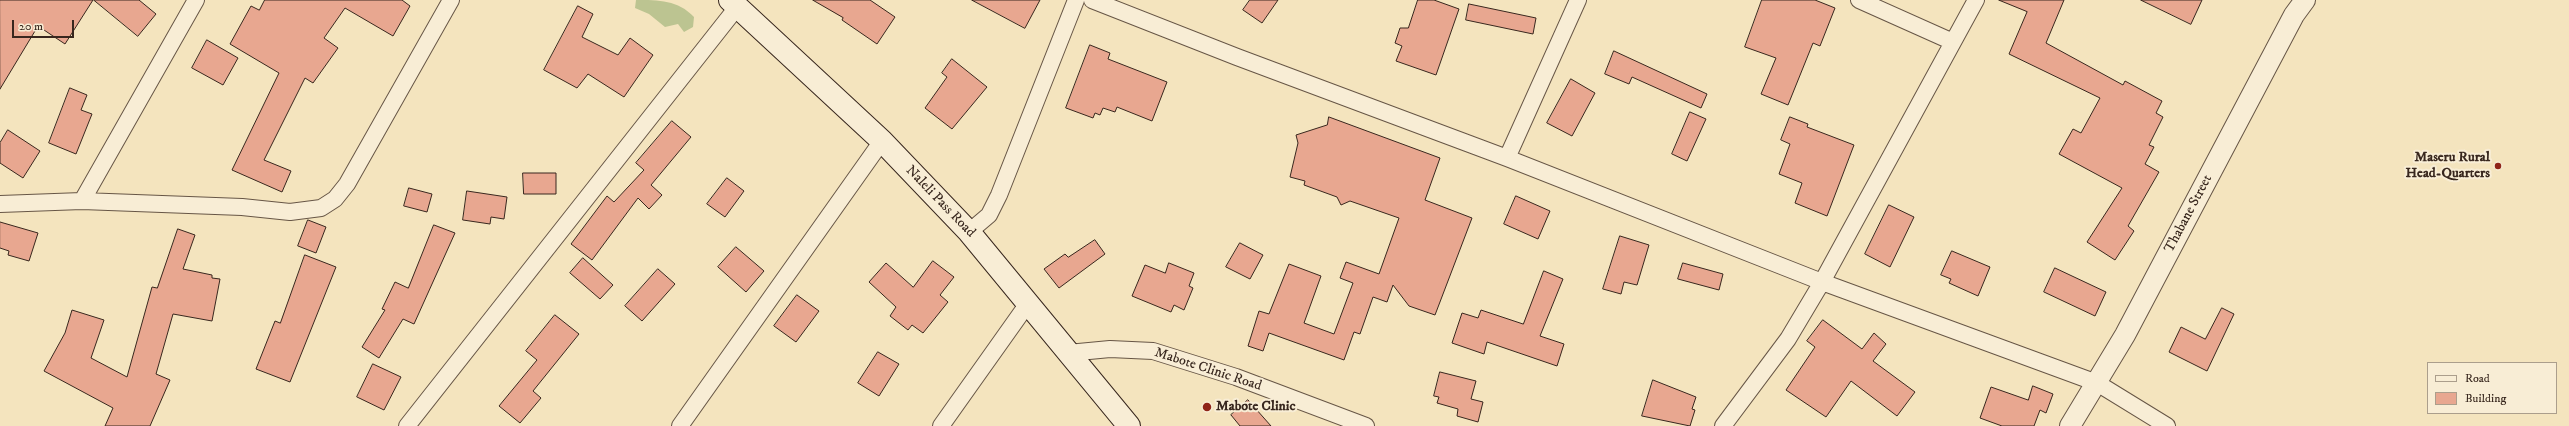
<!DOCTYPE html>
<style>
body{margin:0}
#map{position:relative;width:2569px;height:426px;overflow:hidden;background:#f4e4be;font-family:"IM FELL DW Pica",serif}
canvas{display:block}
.legend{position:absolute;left:2427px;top:362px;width:130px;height:52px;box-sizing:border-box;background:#f8edd5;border:1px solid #ab9e8c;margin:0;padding:5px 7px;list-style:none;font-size:12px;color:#38271e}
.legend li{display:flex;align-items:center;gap:8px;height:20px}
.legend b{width:20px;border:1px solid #ab9e8c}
.scale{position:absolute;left:12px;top:20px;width:62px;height:18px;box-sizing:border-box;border:2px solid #38271e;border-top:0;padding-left:5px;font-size:12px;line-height:14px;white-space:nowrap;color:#38271e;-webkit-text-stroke:3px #f8edd5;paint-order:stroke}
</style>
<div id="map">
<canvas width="2569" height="426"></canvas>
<ul class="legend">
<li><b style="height:5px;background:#f8edd5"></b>Road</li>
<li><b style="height:11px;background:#e8a790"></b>Building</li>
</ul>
<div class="scale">20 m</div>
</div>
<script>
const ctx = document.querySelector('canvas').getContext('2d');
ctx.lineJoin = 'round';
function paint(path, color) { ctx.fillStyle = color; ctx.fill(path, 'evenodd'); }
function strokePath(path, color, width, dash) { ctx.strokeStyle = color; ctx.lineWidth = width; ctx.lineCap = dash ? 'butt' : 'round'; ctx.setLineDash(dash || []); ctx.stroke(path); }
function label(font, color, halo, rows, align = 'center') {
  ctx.font = font + ' "IM FELL DW Pica",serif'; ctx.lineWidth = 4; ctx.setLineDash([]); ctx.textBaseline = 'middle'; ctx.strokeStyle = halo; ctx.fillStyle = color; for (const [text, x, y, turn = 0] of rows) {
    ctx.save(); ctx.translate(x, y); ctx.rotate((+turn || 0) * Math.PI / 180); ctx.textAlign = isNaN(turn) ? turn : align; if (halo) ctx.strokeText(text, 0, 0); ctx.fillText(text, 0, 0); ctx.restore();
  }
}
const green = new Path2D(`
 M636,0C659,0 678,0 694,17L693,27L684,32L678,24L665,27L649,14L635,8Z`);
const building = new Path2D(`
 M0,0H93L65,44L38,26L0,89Z
 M94,0H139L156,14L138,36Z
 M265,0H402L410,6L393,36L345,8L324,38L338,48L313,83L305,78L264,160L291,171L282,192L232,170L279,73L230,44L251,6L259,10Z
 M813,0H870L895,17L877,44L842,20L843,18Z
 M972,0H1040L1025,28Z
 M1250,0H1278L1262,23L1243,10Z
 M1418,0H1434L1459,9L1436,75L1396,61L1402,46L1395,43L1400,28H1408Z
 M1762,0H1815L1835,8L1820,46L1813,43L1788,105L1761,94L1776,58L1745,47Z
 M1999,0H2064L2046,43L2123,85L2125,81L2162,101L2156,113L2163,117L2149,145L2154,147L2145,164L2159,172L2128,226L2134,231L2115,260L2087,242L2122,188L2059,154L2073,129L2081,133L2100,98L2009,54L2027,12Z
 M2141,0H2202L2191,24Z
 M1469,4L1536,18L1533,34L1466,20Z
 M578,6L593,14L582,37L618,55L630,38L653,55L624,97L588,74L577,88L544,70Z
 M207,40L238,58L223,85L192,68Z
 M1090,45L1110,53L1108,59L1167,82L1152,121L1117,107L1115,112L1103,108L1100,115L1095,113L1093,118L1066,108Z
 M1614,51L1707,94L1701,108L1632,77L1629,84L1605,74Z
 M952,59L987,87L952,129L925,108L947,77L942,73Z
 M1571,79L1595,93L1572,136L1547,123Z
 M70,88L87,95L81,110L92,114L76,154L49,143Z
 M1690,112L1706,119L1687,161L1672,154Z
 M1329,117L1440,158L1425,200L1472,218L1435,315L1409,306L1393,285L1387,302L1373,297L1360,334L1354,332L1344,360L1269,333L1263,351L1248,346L1259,311L1269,314L1289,264L1321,276L1304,323L1334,334L1353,283L1340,278L1346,262L1379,274L1399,218L1350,201L1341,205L1337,197L1304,185L1305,181L1290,177L1298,143L1296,135L1327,125Z
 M1790,117L1808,124L1807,127L1854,145L1827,216L1795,203L1802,183L1779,174L1790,144L1781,140Z
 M672,121L691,137L651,185L662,195L649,209L638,198L592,260L571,244L607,196L614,202L644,170L636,163Z
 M8,130L40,151L23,178L0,163V143Z
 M523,173H556V194H524Z
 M727,178L744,191L725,217L707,204Z
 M409,188L432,194L427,212L404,206Z
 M467,191L507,197L504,219L491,217L490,224L463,220Z
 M1516,196L1550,211L1538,239L1504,224Z
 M1889,205L1914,217L1890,267L1865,254Z
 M308,220L326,227L316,253L298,246Z
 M0,222L38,233L29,261L8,255L9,251L0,248Z
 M434,225L455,233L414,324L403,319L379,358L362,347L385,310L382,309L395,282L408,288Z
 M178,229L195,235L183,269L212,275V278L220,279L212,321L173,314L156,374L170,380L150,426H105L113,408L44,371L65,333L72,310L104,320L91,358L127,377L152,287L157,288Z
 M1620,236L1649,245L1637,285L1624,282L1621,294L1603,289Z
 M1095,240L1105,254L1059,288L1044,269L1065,254L1068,257Z
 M1240,243L1263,255L1250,279L1226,267Z
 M736,247L764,271L746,292L718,267Z
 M1952,251L1990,267L1978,296L1949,283L1951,279L1941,275Z
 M305,255L336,267L290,382L256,369L275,321L280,323Z
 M583,258L613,285L600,299L570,273Z
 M933,261L954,277L940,295L948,302L923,333L912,325L908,330L890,316L896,307L869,282L886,263L913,287Z
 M1169,263L1194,273L1189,286L1193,288L1184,310L1174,305L1171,312L1132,296L1145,265L1165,273Z
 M1683,263L1723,274L1719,290L1678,279Z
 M2055,268L2106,292L2095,316L2044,292Z
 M658,269L675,284L642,321L625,306Z
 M1544,271L1563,279L1540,336L1564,344L1557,366L1487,342L1484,354L1452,343L1462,313L1478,318L1481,310L1523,324Z
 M797,295L819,311L796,342L774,326Z
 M2222,308L2234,314L2207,371L2169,352L2181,327L2205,339Z
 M555,315L579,334L533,391L541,398L520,423L499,406L537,360L526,351Z
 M1823,320L1862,349L1874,333L1886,344L1873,361L1915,392L1897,416L1851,381L1826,417L1786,390L1815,347L1807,341Z
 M878,352L899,364L879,396L858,383Z
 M373,364L401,377L384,410L357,397Z
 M1440,372L1476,381L1471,399L1483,402L1478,422L1457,416L1458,409L1437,403L1439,397L1434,396Z
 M1653,380L1696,397L1692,409L1695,410L1690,426L1642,416Z
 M2033,386L2053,394L2046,413L2040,410L2034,426H2002L1980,418L1991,387L2028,400Z
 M1248,400L1271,426H1240L1231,415Z`);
const minor = new Path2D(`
 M1092,0L1237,57L1507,158L1822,282L2097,383L2167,426
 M1859,0L1953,42
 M1507,158L1578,0
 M82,201L196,0
 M0,204L82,201L242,207L290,212L321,208L335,199L347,184L451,0
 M969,232L989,215L999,195L1076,0
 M1068,353L1110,349L1153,351L1236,377L1366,426
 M407,426L738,6
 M680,426L882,141
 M941,426L1029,302
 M1723,426L1788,339L1822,282L1976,0`);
const tertiary = new Path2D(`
 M2070,426L2125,335L2294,15L2305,0`);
const secondary = new Path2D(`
 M730,0L882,141L969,232L1129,426`);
const markers = [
 [2498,166,4,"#8f2418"],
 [1207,407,5,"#8f2418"]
];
const poiNames = [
 ["Maseru Rural",2490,158],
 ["Head-Quarters",2490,174],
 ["Mabote Clinic",1216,407,"left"]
];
const streetNames = [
 ["Naleli Pass Road",940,202,46],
 ["Thabane Street",2189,214,-62],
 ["Mabote Clinic Road",1208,370,18]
];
paint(green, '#bcc491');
paint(building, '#e8a790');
strokePath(building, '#38271e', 1);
strokePath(minor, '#675646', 18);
strokePath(tertiary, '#675646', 22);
strokePath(secondary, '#38271e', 24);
strokePath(minor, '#f8edd5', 16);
strokePath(tertiary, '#f8edd5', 20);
strokePath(secondary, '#f8edd5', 22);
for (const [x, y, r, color] of markers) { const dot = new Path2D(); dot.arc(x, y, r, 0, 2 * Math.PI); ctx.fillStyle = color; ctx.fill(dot); strokePath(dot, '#f8edd5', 1.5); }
label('bold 14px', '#38271e', '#f8edd5', poiNames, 'right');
label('14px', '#38271e', '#f8edd5', streetNames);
</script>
